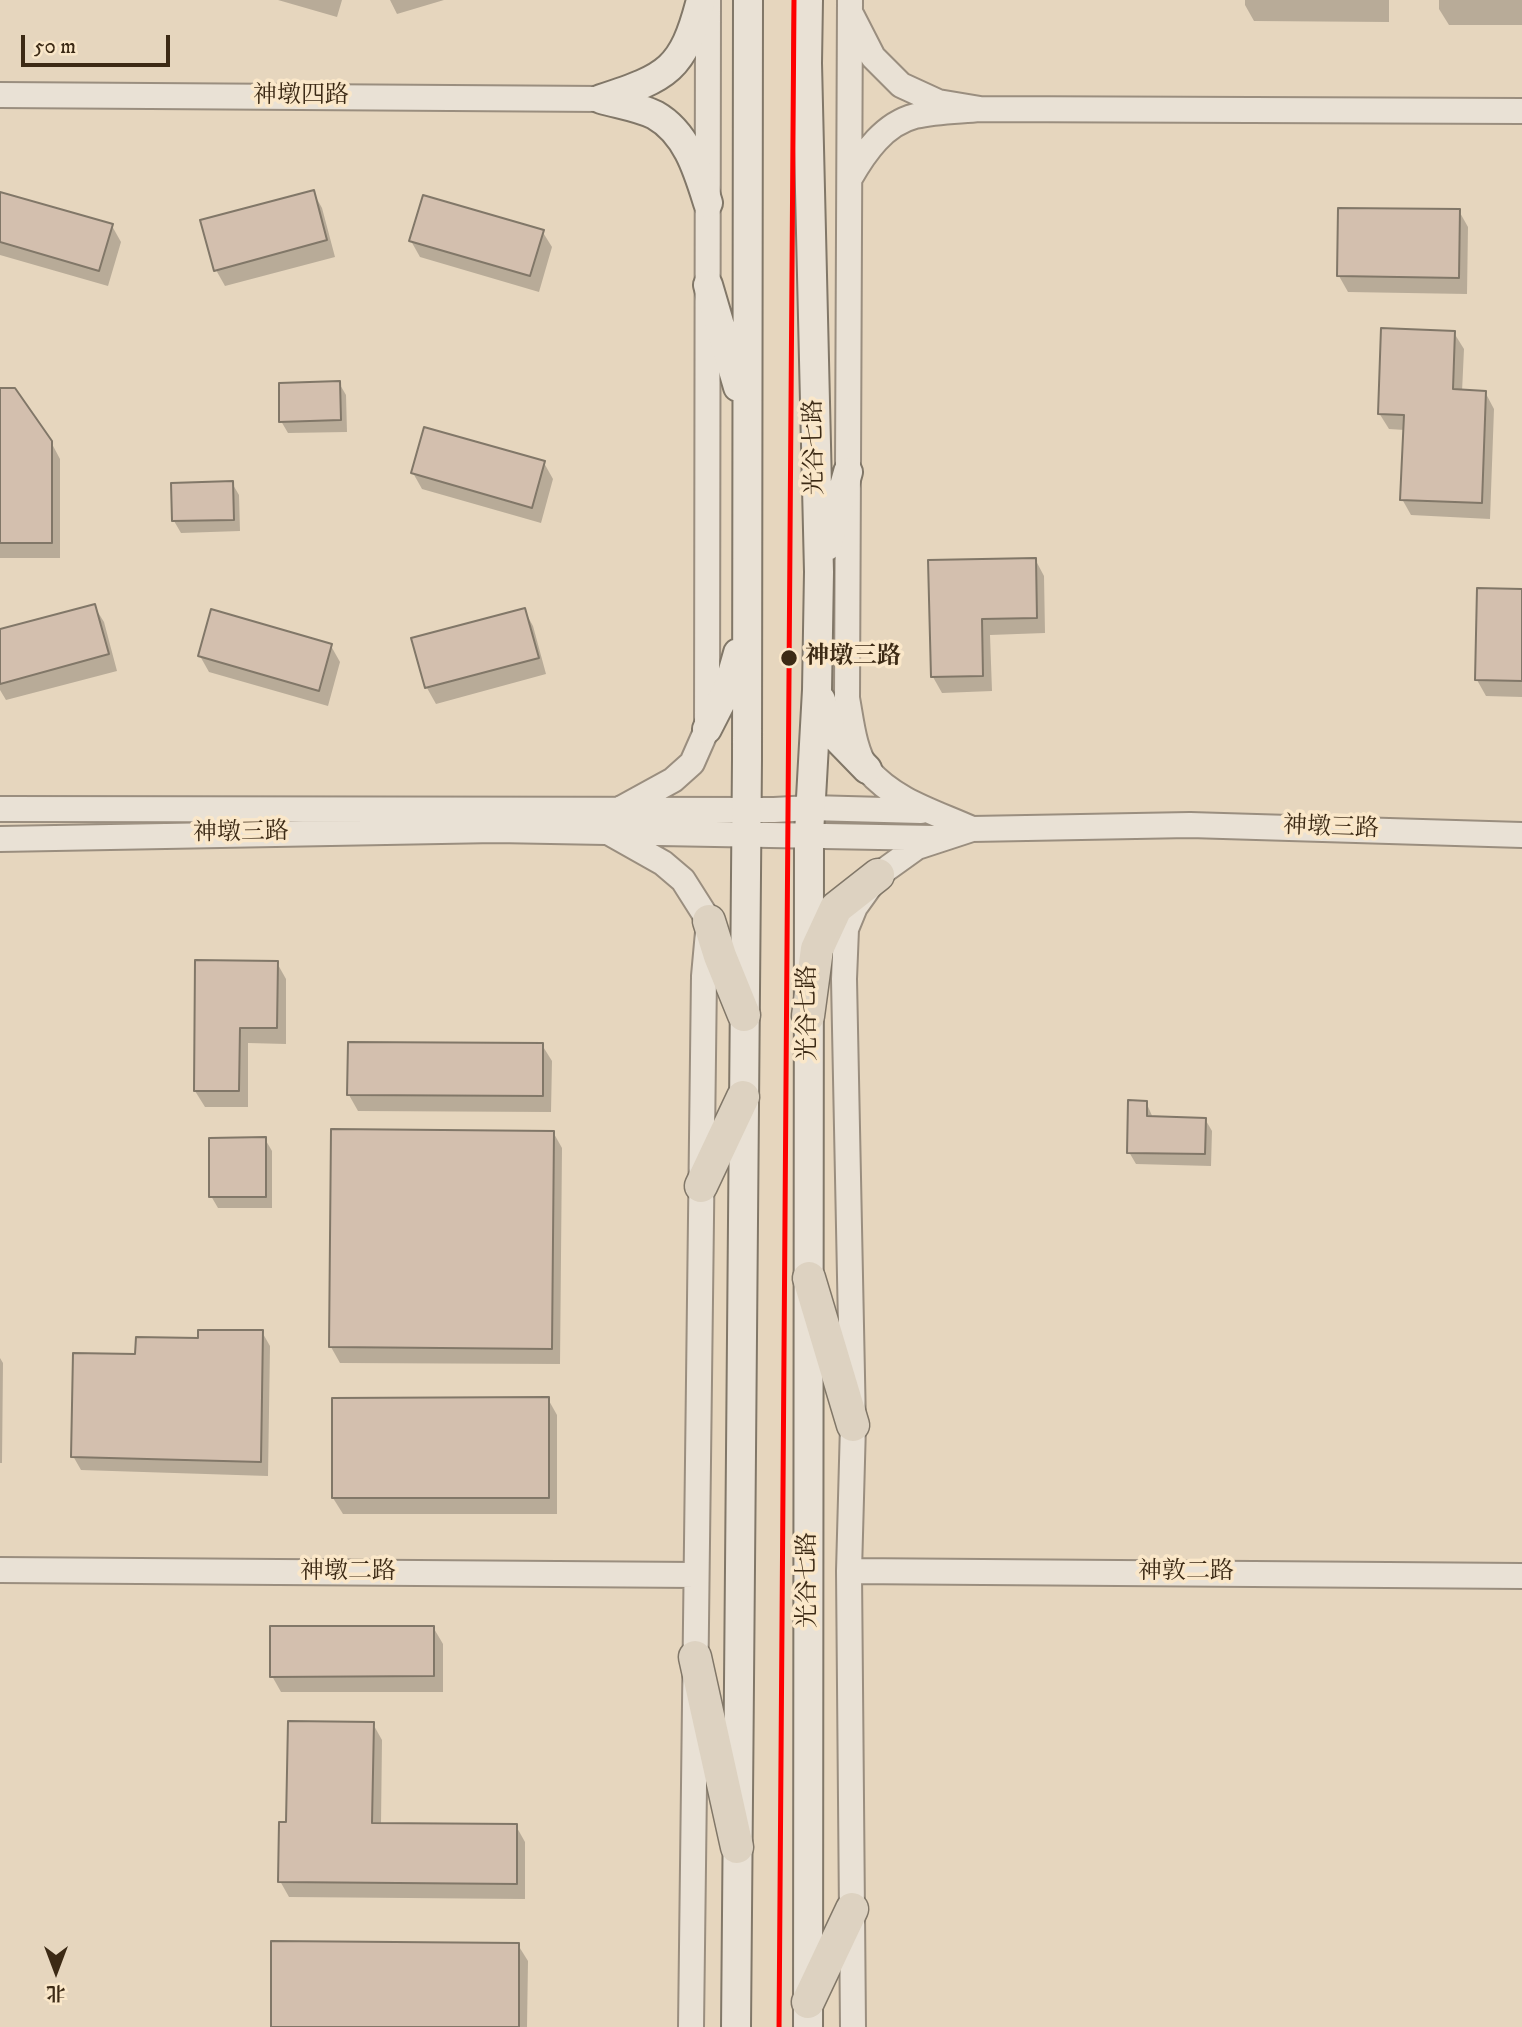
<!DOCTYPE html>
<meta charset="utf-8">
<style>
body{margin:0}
#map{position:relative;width:1522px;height:2027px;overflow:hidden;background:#e6d6be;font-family:"IM FELL DW Pica","Noto Serif SC",serif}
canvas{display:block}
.north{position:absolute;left:21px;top:1936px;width:70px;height:70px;-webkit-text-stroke:5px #fae7c9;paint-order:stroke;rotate:180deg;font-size:19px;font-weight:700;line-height:28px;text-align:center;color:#3c2a15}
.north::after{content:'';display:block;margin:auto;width:24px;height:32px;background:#3c2a15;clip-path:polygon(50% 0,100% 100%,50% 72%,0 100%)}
.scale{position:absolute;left:21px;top:35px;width:149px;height:32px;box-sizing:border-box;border:4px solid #3c2a15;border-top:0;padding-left:9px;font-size:21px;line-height:24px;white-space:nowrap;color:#3c2a15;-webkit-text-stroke:5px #fae7c9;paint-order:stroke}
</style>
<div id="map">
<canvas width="1522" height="2027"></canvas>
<div class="north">北</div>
<div class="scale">50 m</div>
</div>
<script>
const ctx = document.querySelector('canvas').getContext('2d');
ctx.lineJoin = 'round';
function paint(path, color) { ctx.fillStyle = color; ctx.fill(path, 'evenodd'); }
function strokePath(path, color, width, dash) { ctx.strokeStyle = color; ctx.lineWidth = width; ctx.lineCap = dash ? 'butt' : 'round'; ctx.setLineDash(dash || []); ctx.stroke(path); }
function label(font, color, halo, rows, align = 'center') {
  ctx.font = font + ' "IM FELL DW Pica","Noto Serif SC",serif'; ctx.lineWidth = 7; ctx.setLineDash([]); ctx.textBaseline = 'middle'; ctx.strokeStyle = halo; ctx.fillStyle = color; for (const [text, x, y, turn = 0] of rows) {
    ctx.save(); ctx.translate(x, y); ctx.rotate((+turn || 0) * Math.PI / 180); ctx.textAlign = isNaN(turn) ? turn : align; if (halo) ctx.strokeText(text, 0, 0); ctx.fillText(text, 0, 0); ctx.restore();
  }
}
const shadow = new Path2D(`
 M278,0H342L337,17Z
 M390,0H444L397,14Z
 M1245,0H1389V22L1254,21L1245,5Z
 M1439,0H1522V25H1449L1439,9Z
 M313,192L322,208L335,257L225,286L216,270Z
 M0,193L112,226L121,242L108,286L0,255Z
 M1459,211L1468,227L1467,294L1348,292L1339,276Z
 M542,231L552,247L539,292L420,257L411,241Z
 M1454,333L1464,349L1462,392H1485L1494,409L1490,519L1411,515L1402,499L1405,430L1389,429L1379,413Z
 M339,383L346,395L347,432L288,433L281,421Z
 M0,389L51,442L60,459V558H0Z
 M544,463L553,479L541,523L422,489L413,473Z
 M232,483L239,495L240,531L181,533L174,521Z
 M1035,559L1044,576L1045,633L990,635L992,691L942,693L933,677L930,562Z
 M1522,590V697L1486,696L1477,680Z
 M94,606L104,622L117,671L6,700L0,690V631Z
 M524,610L533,626L546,674L436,704L427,688L414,639Z
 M331,646L340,662L328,706L209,672L200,656Z
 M277,963L286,979V1044L248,1043V1107H205L195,1091Z
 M542,1045L552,1061L551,1112L358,1111L349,1095Z
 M1146,1102L1153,1118L1205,1119L1212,1131L1211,1166L1136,1164L1129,1152Z
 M553,1132L562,1148L560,1364L340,1363L331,1347Z
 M265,1139L272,1151V1208H218L211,1196Z
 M262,1332L270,1346L268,1476L81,1470L73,1456L137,1356L200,1340Z
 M0,1358L3,1363L2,1463H0Z
 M548,1399L557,1415V1514H343L333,1498Z
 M433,1627L443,1644V1692H281L272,1676Z
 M373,1724L382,1740L381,1824L516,1826L525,1842V1899L289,1897L280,1881L288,1824Z
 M518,1945L528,1961L527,2027H272Z`);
const building = new Path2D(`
 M314,190L327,240L214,271L200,220Z
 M0,192L113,224L99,271L0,242Z
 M423,195L544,230L530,276L409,241Z
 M1338,208L1460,209L1459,278L1337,276Z
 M1381,328L1455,331L1453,389L1486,391L1482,503L1400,500L1404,415L1378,414Z
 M340,381L341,420L279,422V383Z
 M0,388H15L52,441V543H0Z
 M424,427L545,461L532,508L411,473Z
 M233,481L234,520L172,521L171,483Z
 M1036,558L1037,618L982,619L983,676L931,677L928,560Z
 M1477,588L1522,589V681L1475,680Z
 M95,604L109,654L0,684V629Z
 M525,608L539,658L425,688L411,638Z
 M211,609L332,644L319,691L198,656Z
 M195,960L278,961L277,1028H240L239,1091H194Z
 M348,1042L543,1043V1096L347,1095Z
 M1128,1100L1147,1101V1116L1206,1118L1205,1154L1127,1153Z
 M331,1129L554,1131L552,1349L329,1347Z
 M266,1137V1197H209V1138Z
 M198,1330H263L261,1462L71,1457L73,1353L135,1354L136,1337L198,1338Z
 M549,1397V1498H332V1398Z
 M270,1626H434V1676L270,1677Z
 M288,1721L374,1722L372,1823L517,1824V1884L278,1882L279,1822H286Z
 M271,1941L519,1943V2027H271Z`);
const tertiary = new Path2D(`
 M850,0L847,698C851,719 854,753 868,770C894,801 937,813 972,829L917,847L878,875L855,907L846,929L844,979L853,1425L849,1571L853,2027
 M0,95L601,99
 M980,109L1522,111
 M850,178C865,152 884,124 915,116C935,111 959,111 980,109L938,102L901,85L873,57L852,16
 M622,808L673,780L692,763L707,729L708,0
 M0,809L774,810L811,808L921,811
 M972,829L1190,825L1522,835
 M608,832L663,863L683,880L709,921L704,976L691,2027
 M0,839L496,830L934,838
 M0,1570L696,1575
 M849,1571L1522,1576`);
const secondary = new Path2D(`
 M701,0C683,70 668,77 601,99C618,104 639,107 655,115C687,133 698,171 708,203
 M708,285L738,387
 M827,546L848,472
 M821,700L832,733L867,769
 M707,729L728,688L738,653
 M736,2027L747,760L748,0
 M808,2027L809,834L817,690L819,572L807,63L808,0`);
const primary = new Path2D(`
 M709,921L720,956L744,1015
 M808,1016L817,949L836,908L878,875
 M701,1186L743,1097
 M809,1278L853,1425
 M695,1657L737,1847
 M808,2002L852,1909`);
const tram1 = new Path2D(`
 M779,2027L794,0`);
const markers = [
 [789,658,9,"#3c2a15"]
];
const streetNames = [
 ["神墩四路",301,97],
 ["光谷七路",816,447,-91],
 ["神墩三路",1331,829,2],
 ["神墩三路",241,834,-1],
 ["光谷七路",809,1013,-90],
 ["神墩二路",348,1573],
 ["神敦二路",1186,1573],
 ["光谷七路",809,1580,-90]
];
const stopNames = [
 ["神墩三路",805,658]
];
paint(shadow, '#0003');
paint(building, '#d3bfae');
strokePath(building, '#817768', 2);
strokePath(tertiary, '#9a8e7f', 28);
strokePath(secondary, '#817768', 32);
strokePath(primary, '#817768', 35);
strokePath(tertiary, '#e9e1d5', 24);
strokePath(secondary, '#e9e1d5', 28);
strokePath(primary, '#ddd2c1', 32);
strokePath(tram1, '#f00', 5);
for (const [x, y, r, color] of markers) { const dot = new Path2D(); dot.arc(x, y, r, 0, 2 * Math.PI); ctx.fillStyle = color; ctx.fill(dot); strokePath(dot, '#fae7c9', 2.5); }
label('24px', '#3c2a15', '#fae7c9', streetNames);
label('bold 24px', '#3c2a15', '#fae7c9', stopNames, 'left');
</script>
